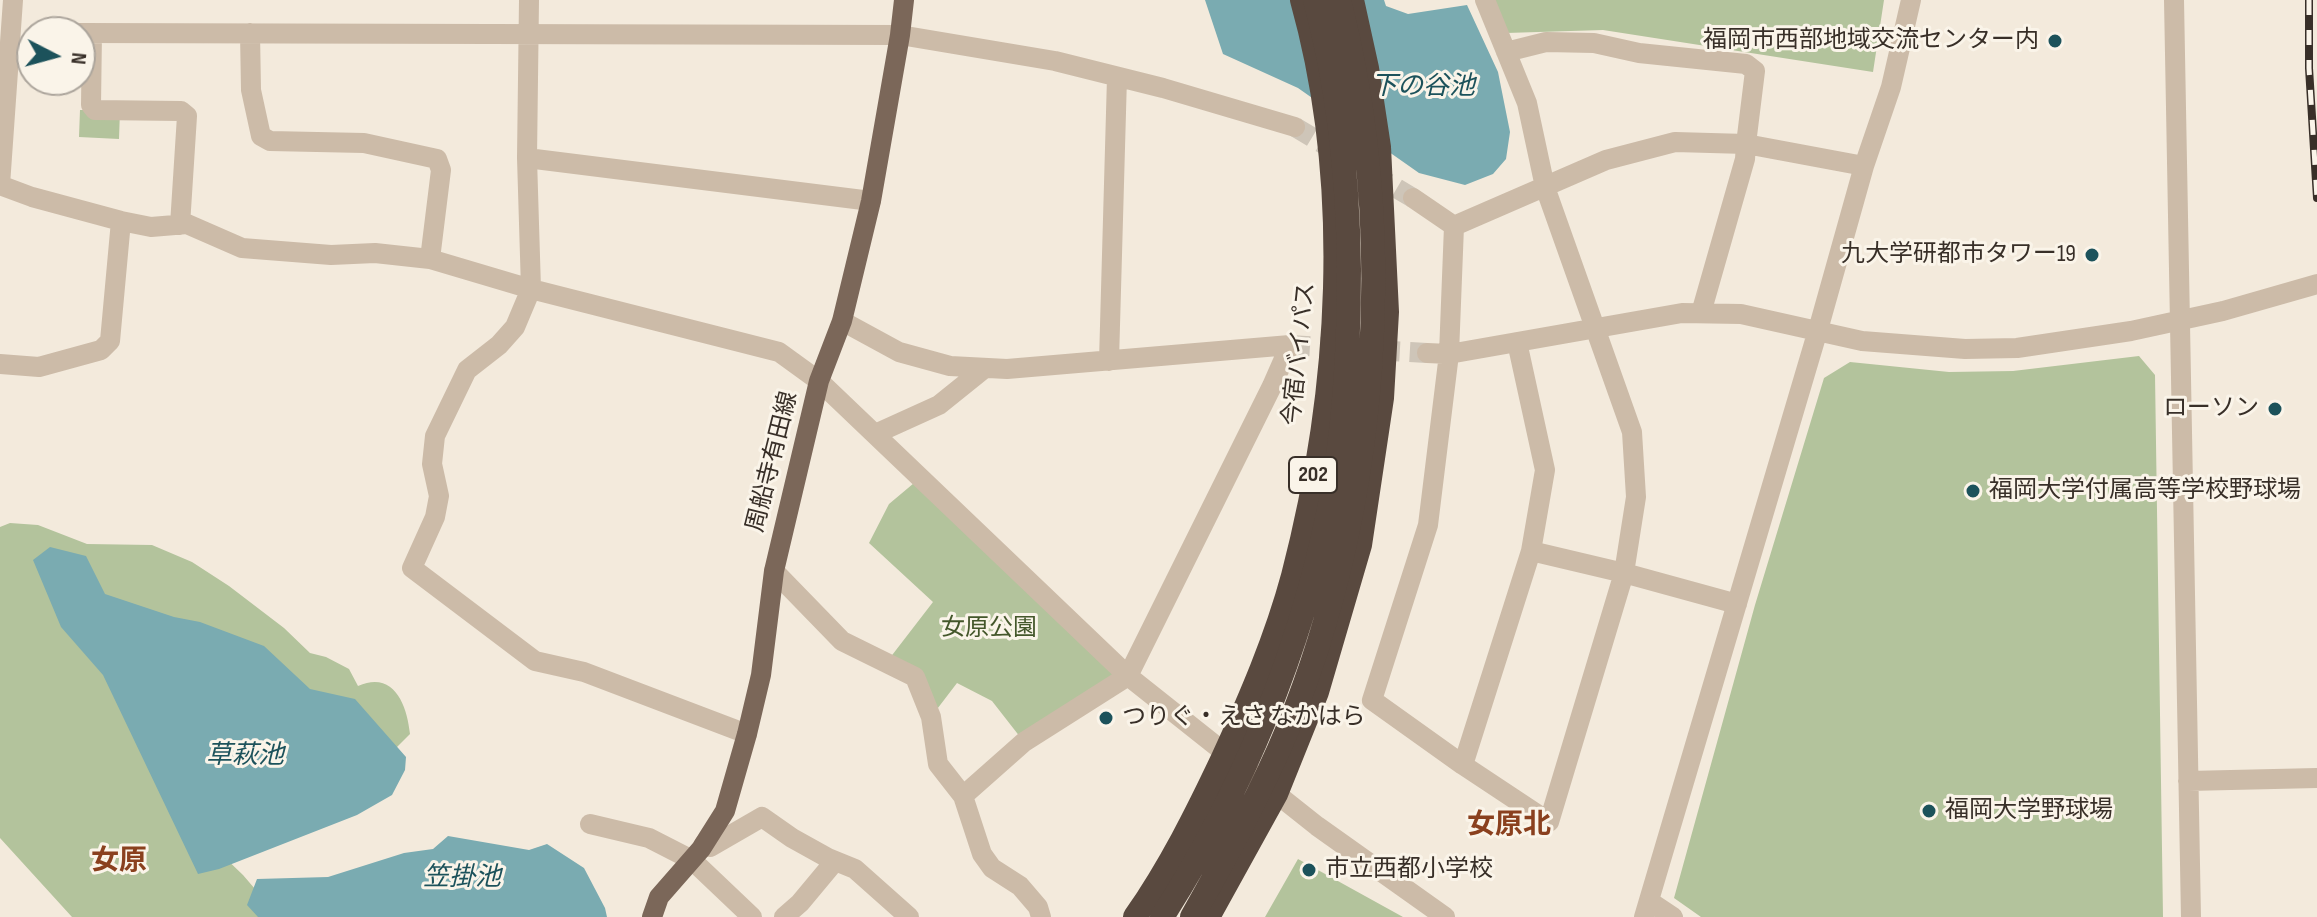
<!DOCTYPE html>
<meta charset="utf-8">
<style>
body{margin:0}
#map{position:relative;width:2317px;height:917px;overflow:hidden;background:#f3eadc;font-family:"Sofia Sans Condensed",sans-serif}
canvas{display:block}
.north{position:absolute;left:16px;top:16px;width:80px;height:80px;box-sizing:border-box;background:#faf4e9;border:2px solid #aca59c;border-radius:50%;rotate:96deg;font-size:22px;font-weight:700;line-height:32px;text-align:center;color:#382f28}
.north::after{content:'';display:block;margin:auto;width:28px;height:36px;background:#1c525b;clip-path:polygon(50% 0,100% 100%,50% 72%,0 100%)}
</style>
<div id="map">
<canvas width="2317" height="917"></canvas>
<div class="north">N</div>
</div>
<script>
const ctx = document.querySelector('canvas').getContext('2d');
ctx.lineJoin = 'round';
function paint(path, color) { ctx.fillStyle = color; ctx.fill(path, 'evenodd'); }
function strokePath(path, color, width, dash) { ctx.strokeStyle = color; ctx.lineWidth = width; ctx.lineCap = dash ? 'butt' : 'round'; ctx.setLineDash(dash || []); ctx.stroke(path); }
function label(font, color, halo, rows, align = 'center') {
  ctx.font = font + ' "Sofia Sans Condensed","Noto Sans JP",sans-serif'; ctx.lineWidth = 6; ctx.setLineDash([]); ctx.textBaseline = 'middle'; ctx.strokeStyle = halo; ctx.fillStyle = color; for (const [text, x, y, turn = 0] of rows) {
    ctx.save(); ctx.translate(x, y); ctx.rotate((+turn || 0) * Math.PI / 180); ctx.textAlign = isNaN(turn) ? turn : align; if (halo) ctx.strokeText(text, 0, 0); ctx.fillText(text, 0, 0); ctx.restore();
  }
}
const green = new Path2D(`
 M1491,0H1884L1873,72L1603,30L1506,33Z
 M80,110H120L119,139L79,137Z
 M2139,356L2155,375L2163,917H1701L1674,898L1755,605L1824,378L1850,362L1949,372L2013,371Z
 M920,478L1128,676L1024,742L992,701L957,683L931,717L915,677L886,663L933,602L869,543L889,504Z
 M10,523L38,525L87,544L152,545L192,562L229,586L284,628L310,653L326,657L349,669L358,686C394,670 407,705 410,734L391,753L114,675L195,829L243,875L279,917H72L0,838V527Z
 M1298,859L1403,917H1265Z`);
const water = new Path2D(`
 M1205,0H1384L1386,6L1408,14L1467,5L1498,72L1510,132L1506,159L1493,174L1465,185L1419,173L1298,88L1223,54Z
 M50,547L86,556L105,594L174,617L200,622L264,646L310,689L355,699L406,757L405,770L392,795L357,815L219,869L198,874L103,675L61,627L33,560Z
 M448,836L529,850L547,844L584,868L605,908L607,917H258L247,905L257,879L328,877L404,853L433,849Z`);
const minorTunnel = new Path2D(`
 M1295,127L1340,154
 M1371,173L1413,198
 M1290,345L1427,353`);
const minor = new Path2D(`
 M529,0L527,158L531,289L515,327L499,345L467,370L435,436L432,464L439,496L435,517L412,568L535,661L584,672L747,734
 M1485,0L1527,103L1545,187L1632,432L1636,497L1624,573L1737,604
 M2174,0L2191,917
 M80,33L900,35L1055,61L1163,88L1295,127
 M92,33L91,105L95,110L181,111L187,116L180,225
 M250,33L251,90L261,136L270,141L364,143L437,159L441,170L430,259
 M527,158L871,201
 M0,185L32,197L121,221L151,227L187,224L242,248L331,255L375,253L430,259L531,289L779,352L819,381L1128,676L1317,826L1445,917
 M0,185L13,0
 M1413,198L1454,226
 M1454,226L1449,354L1428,525L1372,700L1463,765L1549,822L1624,573L1531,551
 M1454,226L1606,160L1675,142L1746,144L1755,71L1746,64L1639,53L1594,43L1546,42L1506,52
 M1701,313L1745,159L1746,144L1864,166
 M842,321L899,352L950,366L1007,369L1290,345L1272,386L1128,676L1024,742L963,796
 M1427,353L1449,354L1682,313L1741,314L1862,341L1965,349L2017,348L2131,331L2223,311L2317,284
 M1109,361L1117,77
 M0,364L39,367L101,350L110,341L121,221
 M875,434L939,405L985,368
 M774,571L842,641L915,677L931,717L938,764L963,796L982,854L992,868L1020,886L1038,907L1041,917
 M1463,765L1531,551L1545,470L1517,342
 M2188,781L2317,778
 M590,824L649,838L692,860L752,917
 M704,844L710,847L762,817L792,838L828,858L855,869L909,917
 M1649,901L1673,917
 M784,917L800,903L835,861
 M1644,917L1818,330L1864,166L1891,87L1911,0`);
const major = new Path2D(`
 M652,917L659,897L701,849L725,811L747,734L761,675L774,571L819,381L842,321L871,201L900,35L904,0`);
const highway = new Path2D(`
 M1135,917C1170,867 1197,813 1223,758C1250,699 1276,639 1293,576C1341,391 1354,186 1302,0
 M1208,917L1276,794L1317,692L1360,545L1382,398L1387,312L1379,147L1367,68L1352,0`);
const rail = new Path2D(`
 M2309,0V68L2317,198`);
const highwayBridge = new Path2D(`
 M1162,917C1242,792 1301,650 1330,504C1345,427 1349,348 1349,269C1348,178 1339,88 1315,0
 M1192,917C1227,855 1261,793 1288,728C1379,504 1399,234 1339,0`);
const markers = [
 [2055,41,8,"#1c525b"],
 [2092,255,8,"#1c525b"],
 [2275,409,8,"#1c525b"],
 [1973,491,8,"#1c525b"],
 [1106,718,8,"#1c525b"],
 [1929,811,8,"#1c525b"],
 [1309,870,8,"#1c525b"]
];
const shields = [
 [1313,475,48]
];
const shieldNames = [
 ["202",1313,475]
];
const poiNames = [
 ["福岡市西部地域交流センター内",2039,41,"right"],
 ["九大学研都市タワー19",2076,255,"right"],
 ["ローソン",2259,409,"right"],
 ["福岡大学付属高等学校野球場",1989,491],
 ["つりぐ・えさ なかはら",1122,718],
 ["福岡大学野球場",1945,811],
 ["市立西都小学校",1325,870]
];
const streetNames = [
 ["今宿バイパス",1300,354,-84],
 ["周船寺有田線",773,462,-76]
];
const parkNames = [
 ["女原公園",989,629]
];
const waterNames = [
 ["下の谷池",1423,87],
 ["草萩池",245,756],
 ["笠掛池",462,878]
];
const quarterNames = [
 ["女原北",1509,826],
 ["女原",119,862]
];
paint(green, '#b3c39c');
paint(water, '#7aabb1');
strokePath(minorTunnel, '#cec5b8', 20, [20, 10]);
strokePath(minor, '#ccbba8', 20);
strokePath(major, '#7b6759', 20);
strokePath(highway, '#59493f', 24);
strokePath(rail, '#382f28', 8);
strokePath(rail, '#faf4e9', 5, [15]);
strokePath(highwayBridge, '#59493f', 24);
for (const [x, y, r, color] of markers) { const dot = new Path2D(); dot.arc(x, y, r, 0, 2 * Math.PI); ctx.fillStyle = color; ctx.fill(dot); strokePath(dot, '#faf4e9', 3); }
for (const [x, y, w] of shields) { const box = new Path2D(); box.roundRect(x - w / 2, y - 18, w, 36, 6); ctx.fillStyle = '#faf4e9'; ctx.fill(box); strokePath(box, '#382f28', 2); }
label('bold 22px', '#382f28', null, shieldNames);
label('24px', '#382f28', '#faf4e9', poiNames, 'left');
label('24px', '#382f28', '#faf4e9', streetNames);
label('24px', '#44572b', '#faf4e9', parkNames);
label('italic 26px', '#1c525b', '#faf4e9', waterNames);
label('bold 28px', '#8a401e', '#faf4e9', quarterNames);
</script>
